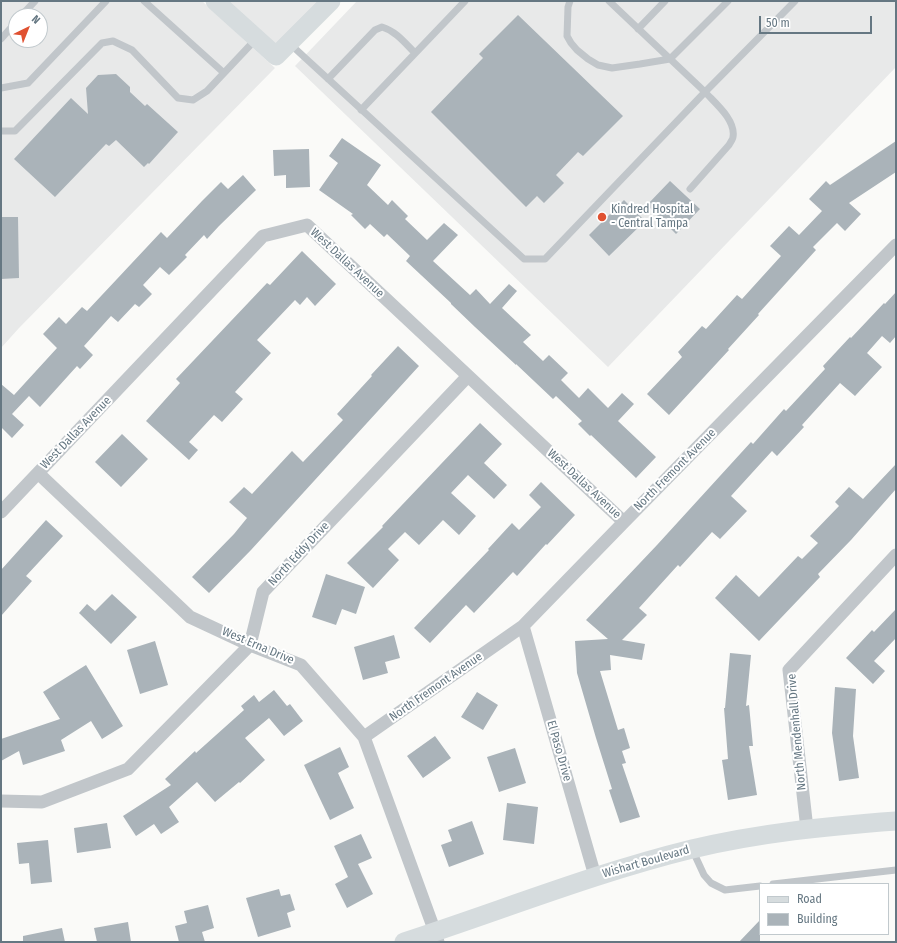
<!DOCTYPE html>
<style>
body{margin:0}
#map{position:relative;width:897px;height:943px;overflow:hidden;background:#fafaf8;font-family:"Fira Sans Condensed",sans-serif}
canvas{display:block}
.frame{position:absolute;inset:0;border:2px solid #657782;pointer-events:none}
.legend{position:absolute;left:759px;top:883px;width:130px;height:52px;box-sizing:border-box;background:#fff;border:1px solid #c1c9cd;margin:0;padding:5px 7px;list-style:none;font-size:12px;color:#657782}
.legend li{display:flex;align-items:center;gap:8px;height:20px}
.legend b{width:20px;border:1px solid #c1c9cd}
.north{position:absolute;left:8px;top:8px;width:40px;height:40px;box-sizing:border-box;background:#fff;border:1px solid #c1c9cd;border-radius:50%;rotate:43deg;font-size:11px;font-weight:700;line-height:16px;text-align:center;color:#657782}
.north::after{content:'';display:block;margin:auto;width:14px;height:18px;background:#e05131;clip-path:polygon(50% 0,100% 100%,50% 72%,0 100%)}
.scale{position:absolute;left:759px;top:16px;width:113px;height:18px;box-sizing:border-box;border:2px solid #657782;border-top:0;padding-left:5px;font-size:12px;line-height:14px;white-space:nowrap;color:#657782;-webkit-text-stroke:3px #fff;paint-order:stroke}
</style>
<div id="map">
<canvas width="897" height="943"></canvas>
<div class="frame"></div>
<ul class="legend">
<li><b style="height:5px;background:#d6dcde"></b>Road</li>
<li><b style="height:11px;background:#aab3b9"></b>Building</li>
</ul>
<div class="north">N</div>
<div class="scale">50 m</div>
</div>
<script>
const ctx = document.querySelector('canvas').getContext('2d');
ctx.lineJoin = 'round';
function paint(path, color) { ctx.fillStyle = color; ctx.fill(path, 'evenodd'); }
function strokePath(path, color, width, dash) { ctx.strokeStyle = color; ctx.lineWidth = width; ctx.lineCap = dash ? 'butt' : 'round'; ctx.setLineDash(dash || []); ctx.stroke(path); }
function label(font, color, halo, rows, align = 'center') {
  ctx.font = font + ' "Fira Sans Condensed",sans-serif'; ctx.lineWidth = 4; ctx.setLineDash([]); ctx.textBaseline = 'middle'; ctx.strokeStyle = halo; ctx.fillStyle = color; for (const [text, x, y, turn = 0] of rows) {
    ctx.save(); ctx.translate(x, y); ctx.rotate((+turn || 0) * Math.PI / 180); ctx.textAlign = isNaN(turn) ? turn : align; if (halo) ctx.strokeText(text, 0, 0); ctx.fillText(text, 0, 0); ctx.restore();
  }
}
const built = new Path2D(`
 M1,1H202L275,68L19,328L1,348ZM16,16H40V40H16Z
 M228,1H320L277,45Z
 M357,1H896V67L608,367L295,66Z`);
const building = new Path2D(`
 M518,15L623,116L583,156L578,152L556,175L564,183L544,203L537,196L526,207L431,112L483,58L479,54Z
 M116,74L130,87V92L145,106L147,104L178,132L149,164L148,163L144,167L116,140L109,146L106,144L55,197L14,159L71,98L88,114L86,88L98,75Z
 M342,138L381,165L367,185L388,205L392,200L408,216L405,219L427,240L444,223L458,235L433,261L470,295L476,289L490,304L509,284L517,291L502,308L531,335L523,342L543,361L549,355L568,373L561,380L579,398L588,388L608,408L622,393L634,404L618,421L656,457L636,478L591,435L590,436L578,424L582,421L556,396L553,399L516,364V365L475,327L451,304V303L406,261L410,256L387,234L384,237L370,224L365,229L351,215L353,214L319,190L338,163L329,156Z
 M896,141V172L849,203L861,214L845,231L837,223L813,247L816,250L758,314L759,315L728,349L729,350L669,415L647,394L682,357L678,352L702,326L706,329L737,295L742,299L781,256L770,246L789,226L799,235L822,211L809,199L826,181L830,185Z
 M309,149L310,187L286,188V175L274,176L273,150Z
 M243,175L256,190L219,226L207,239L204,235L185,255L187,257L169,275L160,267L143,285L152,294L139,307L135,304L118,322L111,316L84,346L93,355L80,369L77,366L40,407L29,396L12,414L24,425L12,438L1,427V384L14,395L57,348L43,334L59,317L66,324L82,307L87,311L161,232L167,238L202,201L221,182L228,189Z
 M670,181L700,209L676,234L647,205Z
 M624,200L645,221L609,256L589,235Z
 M1,217H18L19,278L1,279Z
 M302,251L336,284L315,306L307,297L300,305L295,300L257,340L271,353L235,392L243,399L222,422L214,415L189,442L198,450L189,460L146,421L180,383L176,379L267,283L270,285Z
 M896,292V336L890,343L882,336L867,353L882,367L855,396L840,383L802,425L804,427L777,456L772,451L731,496L747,511L720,539L712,532L680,567L678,565L639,608L647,615L622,640L645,644L642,660L610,655L611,670L600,671L618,730L624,728L630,748L622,751L626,763L622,764L640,817L620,823L609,790L612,789L596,738L577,673L575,641L608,639L586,620L657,545L751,442L753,444L784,409L786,411L825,369L823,366L850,337L851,338L884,303L885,304Z
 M398,346L419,366L251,550L209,593L192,577L234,534L247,518L229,502L244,487L252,494L292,451L303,462L343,420L337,414L372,376L371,375Z
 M480,423L502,444L484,463L507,485L494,499L468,475L451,493L476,516L459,535L443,520L419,545L405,532L388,549L399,560L373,588L347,563L383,527L382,526Z
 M122,434L148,459L121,487L95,462Z
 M896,464V489L851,540L818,574L820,577L759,641L715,598L736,575L759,597L798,556L802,559L818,543L810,536L839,506L835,502L849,487L863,499Z
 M541,482L575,515L547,545L546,544L517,576L513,572L474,613L466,605L430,643L414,628L489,550L488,549L512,523L519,530L541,507L529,495Z
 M46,520L63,536L26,576L32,581L1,616V570Z
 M326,574L365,587L356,614L342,609L336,625L312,617Z
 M112,594L137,617L111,644L79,613L87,604L95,611Z
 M896,609V638L874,661L885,671L873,684L846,658L872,630L874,632Z
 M394,635L400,658L385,662L388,673L363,680L354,647Z
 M155,641L168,685L140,694L127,650Z
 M730,653L751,655L746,706L749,705L753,746H749L757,795L728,800L722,760L728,759L724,708H725Z
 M86,665L123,726L102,739L91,721L61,740L65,751L23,765L19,751L1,761V739L60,719L43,692Z
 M835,687L856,689L853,736L859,778L839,781L832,733Z
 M274,690L287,706L290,704L303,721L284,736L269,718L245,738L265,760L240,783L239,782L215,802L197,782L169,807L179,822L161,834L154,824L136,836L123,816L171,785L165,779L195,751L196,753L244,710L241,706L254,695L259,702Z
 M477,692L498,705L483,730L461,717Z
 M435,736L451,758L423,778L407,756Z
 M340,747L349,767L338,773L354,808L330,820L304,765Z
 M515,748L526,783L499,792L487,757Z
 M507,803L538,807L534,844L503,840Z
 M472,821L484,854L449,867L441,845L452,841L448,830Z
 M107,823L111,848L77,853L74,828Z
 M361,834L372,858L358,864L373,894L347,908L335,884L348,877L334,846Z
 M48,840L52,882L31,884L29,863L19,864L17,843Z
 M279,889L281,896L290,894L295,910L287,913L291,927L258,937L246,898Z
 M208,905L214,928L202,932L205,942H179L175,926L187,923L184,911Z
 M760,920V942H739Z
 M128,922L131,942H97L94,928Z
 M62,928L65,942H23V936Z`);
const lane = new Path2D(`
 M144,1L224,73
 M570,1L568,7L567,36L571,43L577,50L588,59L598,65L612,68L640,64L670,59L728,1
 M21,16L35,1
 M638,29L665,1
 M1,39L16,22
 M289,43L524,259H545L705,92L609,1
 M328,79L375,30L382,27C396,31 405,43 415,53
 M1,88L28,83L106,1
 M361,110L465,1
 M1,131H15L102,43L113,41L132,50L178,98L193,100L207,91L256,39
 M690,189L729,145C730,143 733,139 733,137C736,120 715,103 705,92L795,1
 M692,849L704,875L711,883L725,890L760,886
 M773,884L896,870`);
const street = new Path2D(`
 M38,473L190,617L250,645L301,665L364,737L435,932L438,942
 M1,512L263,236L307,225L624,522
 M523,626L595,876
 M364,737L523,626L624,522L896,245
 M1,801L42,802L128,769L250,645L263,592L468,376
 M807,829L789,670L896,555`);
const secondary = new Path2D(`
 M215,1L276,56L331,1
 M404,942C500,911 594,873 692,849C759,833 828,826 896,821`);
const markers = [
 [602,217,5,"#e05131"]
];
const poiNames = [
 ["Kindred Hospital",611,210],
 ["- Central Tampa",611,224]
];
const streetNames = [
 ["West Dallas Avenue",347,263,43],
 ["West Dallas Avenue",76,433,-46],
 ["North Fremont Avenue",675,470,-45],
 ["West Dallas Avenue",584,484,43],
 ["North Eddy Drive",299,554,-47],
 ["West Erna Drive",258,646,23],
 ["North Fremont Avenue",436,687,-35],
 ["North Mendenhall Drive",797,732,-95],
 ["El Paso Drive",559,751,74],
 ["Wishart Boulevard",646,862,-16]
];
paint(built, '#e8e9e9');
paint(building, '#aab3b9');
strokePath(lane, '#c1c6ca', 7);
strokePath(street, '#c1c6ca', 13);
strokePath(secondary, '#d6dcde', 19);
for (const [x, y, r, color] of markers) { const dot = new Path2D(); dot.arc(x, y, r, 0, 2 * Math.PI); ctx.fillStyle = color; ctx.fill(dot); strokePath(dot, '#fff', 1.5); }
label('12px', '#657782', '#fff', poiNames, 'left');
label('12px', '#657782', '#fff', streetNames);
</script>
